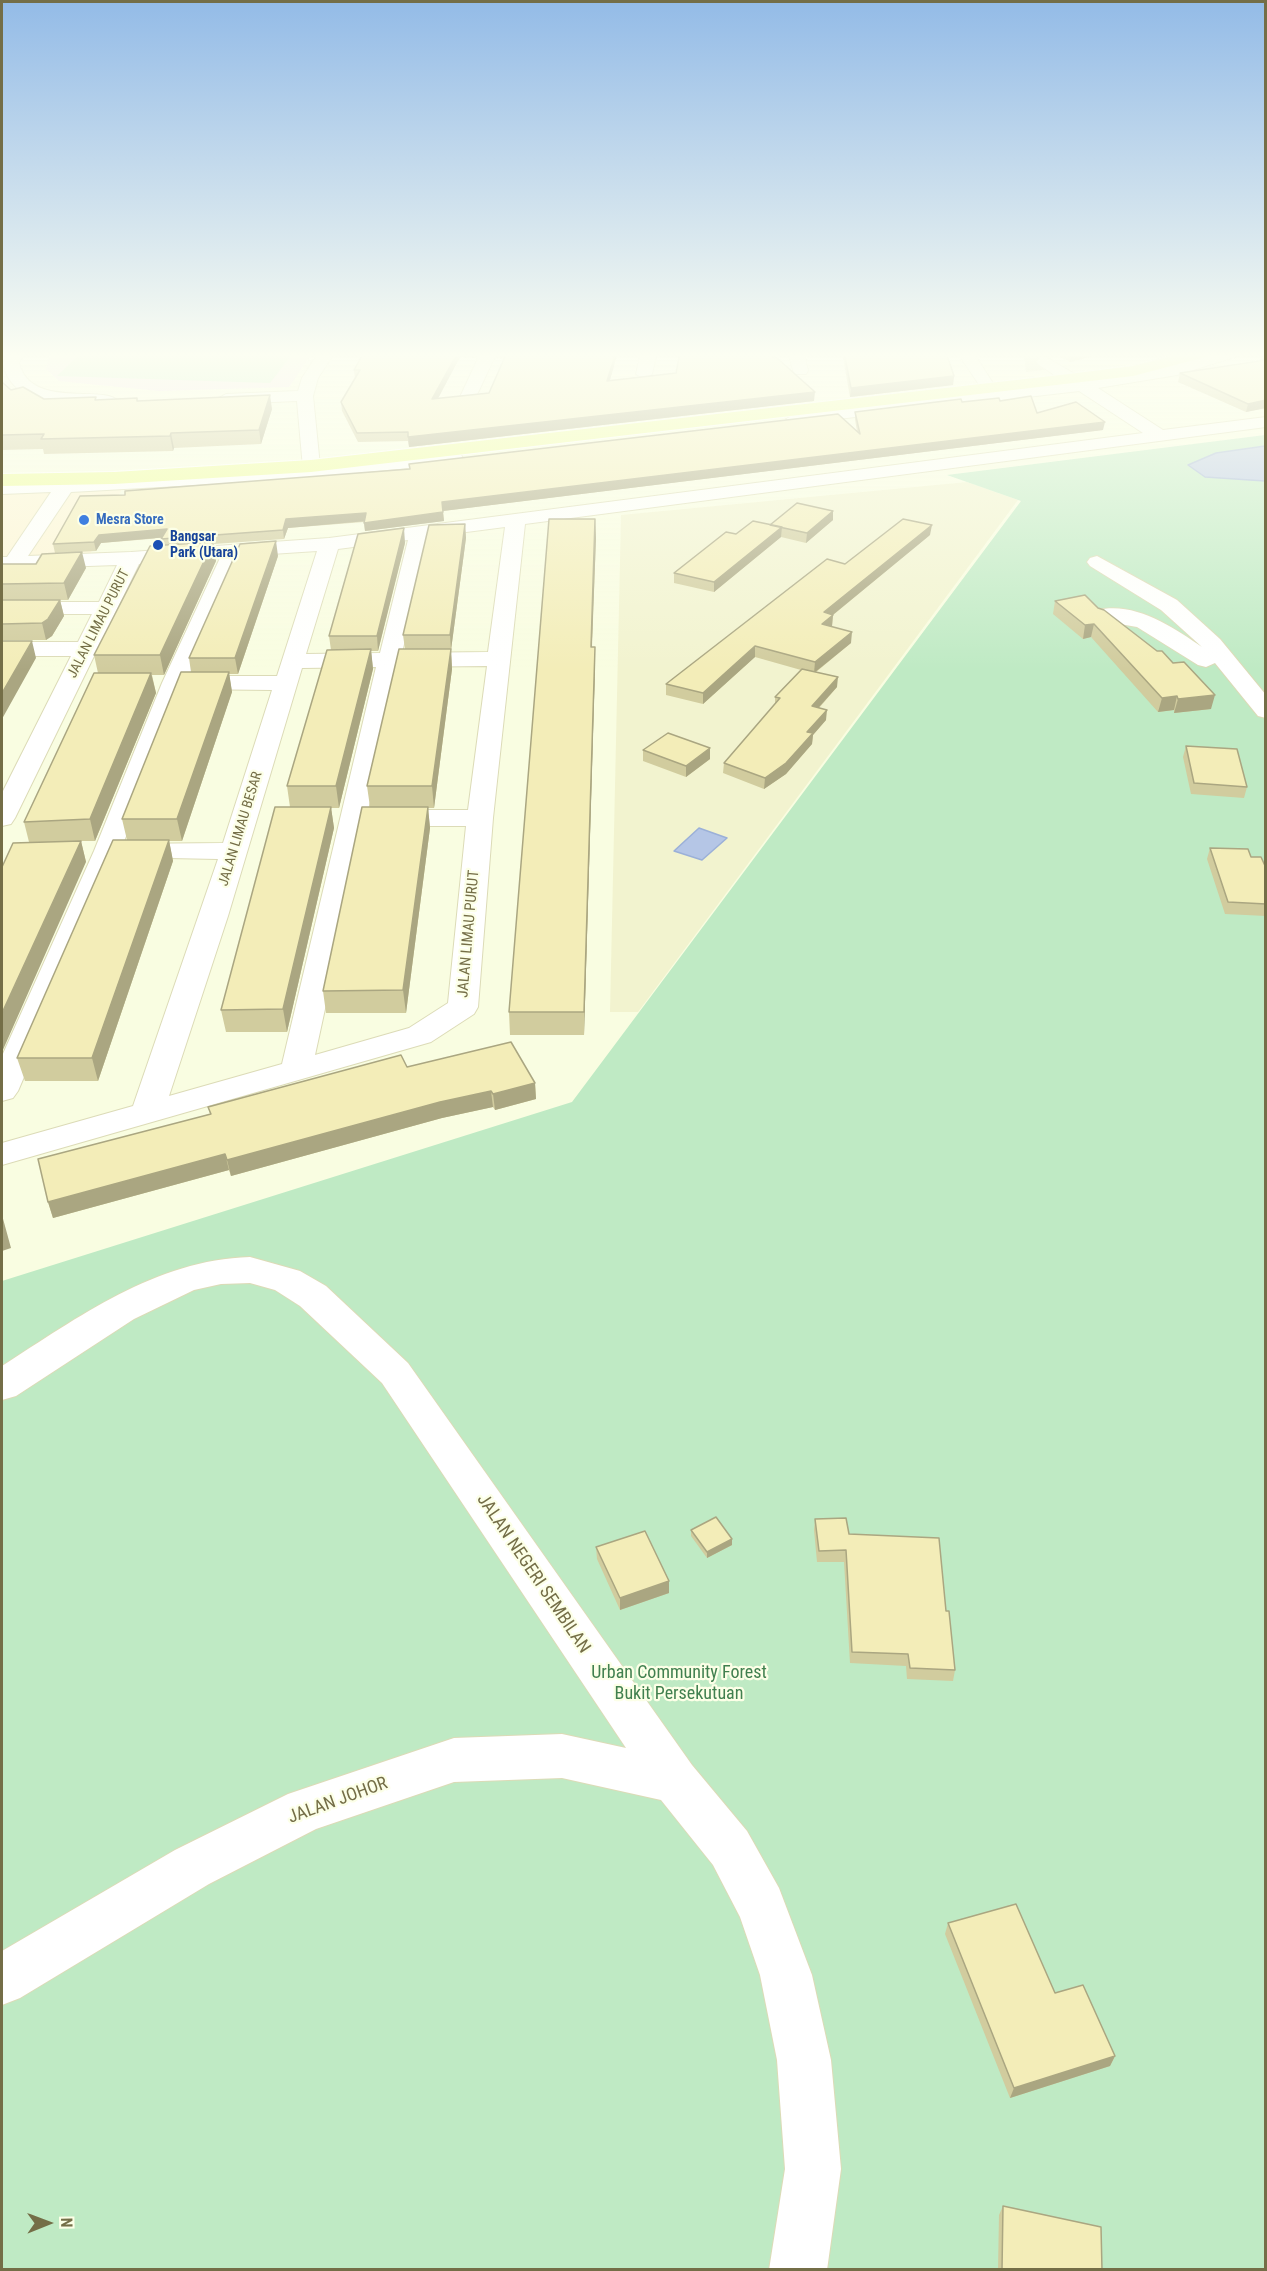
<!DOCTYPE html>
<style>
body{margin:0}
#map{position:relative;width:1267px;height:2271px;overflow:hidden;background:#f9fde1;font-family:"Roboto Condensed",sans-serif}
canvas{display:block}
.frame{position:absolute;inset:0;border:3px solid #746e47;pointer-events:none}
.north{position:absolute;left:18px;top:2193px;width:60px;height:60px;-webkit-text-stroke:4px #fcffe7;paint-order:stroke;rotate:89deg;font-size:16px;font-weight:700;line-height:24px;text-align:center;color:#746e47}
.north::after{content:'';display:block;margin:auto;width:21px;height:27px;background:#746e47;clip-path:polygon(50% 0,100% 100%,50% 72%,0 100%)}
</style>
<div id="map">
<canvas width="1267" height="2271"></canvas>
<div class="frame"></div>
<div class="north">N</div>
</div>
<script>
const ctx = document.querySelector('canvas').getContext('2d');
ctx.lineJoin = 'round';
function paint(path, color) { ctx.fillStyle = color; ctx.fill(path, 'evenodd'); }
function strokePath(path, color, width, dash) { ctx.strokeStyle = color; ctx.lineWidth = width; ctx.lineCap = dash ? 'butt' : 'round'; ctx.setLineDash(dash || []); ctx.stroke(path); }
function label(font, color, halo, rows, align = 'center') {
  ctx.font = font + ' "Roboto Condensed",sans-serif'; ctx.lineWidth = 4.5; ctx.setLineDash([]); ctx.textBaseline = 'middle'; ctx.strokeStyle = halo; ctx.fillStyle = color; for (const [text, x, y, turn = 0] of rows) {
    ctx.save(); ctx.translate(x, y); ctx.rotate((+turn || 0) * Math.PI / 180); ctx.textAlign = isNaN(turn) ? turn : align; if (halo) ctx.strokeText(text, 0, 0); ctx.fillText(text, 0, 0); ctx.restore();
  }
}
const residential = new Path2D(`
 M967,482L1018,500L638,1012H610L621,515Z`);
const commercial = new Path2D(`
 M123,487L89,557L2,560V490Z`);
const education = new Path2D(`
 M51,352H313L289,387L159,391L59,381L46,369Z`);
const green = new Path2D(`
 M82,352H294L270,383L57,376Z
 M1265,435V446L1216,453L1205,477L1266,481L1265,2269H2V1281L572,1102L1021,501L947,475Z`);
const water = new Path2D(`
 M1265,446V481L1205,477L1188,465L1216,453Z
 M699,828L727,838L702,860L674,851Z`);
const minorTunnel = new Path2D(`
 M1025,363L1044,361`);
const minor = new Path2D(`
 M9,352H25L19,363C31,410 104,384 118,401C106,416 31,399 17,388C9,381 5,373 3,363Z
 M319,352H335L318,378L313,396L320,466L455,454L461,455L464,459L461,463L285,480L71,492L28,556L131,552L329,538L1143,433L1079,391L795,424L786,419L795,414L984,392L957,352H973L996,388L994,391L1066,383L1038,364L1036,361L1044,356L1085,380L1175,365L1218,352H1243L1241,355L1177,375L1098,388L1163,430L1266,417V427L525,524L493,818L478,1007L474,1014L431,1042L2,1165V1143L133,1106L218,859L118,857L18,1091L13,1098L2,1101V1056L94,851L162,683L220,558L139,564L15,818L11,824L2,826V793L71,656H2V642H78L92,614H2V602H99L117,565L2,569V557H7L51,492L2,494V482L172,476L303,468L297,401L226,404L217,399L226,394L298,391L302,378ZM505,527L488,652L402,653L428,537ZM408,540L380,653L306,654L338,549ZM317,551L277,676H189L241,556ZM487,666L468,810H384L375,812L371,818L375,824L384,826H466L448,1003L409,1028L315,1055L399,667ZM376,667L282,1064L169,1096L228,916L302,668ZM183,689L272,690L223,843L123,844Z
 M481,352H497L474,401H462L460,397Z
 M641,352H657L652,374L644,379L636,374Z
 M788,352H804L808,371L806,374H794Z
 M1097,556L1177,600L1220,639L1266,695V718L1258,716L1215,663L1206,667L1198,665L1137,627L1097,620L1094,615L1097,610C1135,601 1173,627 1202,647L1161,610L1090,566L1087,562L1090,558Z
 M250,1257L300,1271L326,1286L408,1363L692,1765L747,1831L779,1888L812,1975L831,2060L841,2169L827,2270H769L785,2169L777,2060L760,1975L740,1917L713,1865L661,1800L562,1778L454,1782L316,1829L209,1884L20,1998L2,2005V1951L175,1850L288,1794L454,1738L562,1734L626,1748L382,1383L300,1306L275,1290L250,1283L221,1284L194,1290L134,1319L16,1396L2,1400V1366C79,1317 155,1260 250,1257Z`);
const major = new Path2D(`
 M1188,352H1215L1213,355L1133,376L311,472L114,484L2,486V474L114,472L311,460L1069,374L1133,366Z`);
const wall = new Path2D(`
 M364,352H480L476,358L460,357L438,398L489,393L504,359L496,358V352H618L610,380L676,373L680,352H775L774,357L814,401L409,447L408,441L358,442L342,411L341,402L355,378L354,370Z
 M842,352H946L954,376L953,385L850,397Z
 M1052,352H1108L1070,362Z
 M1266,355V408L1246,412L1178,382L1180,373L1260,361L1261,357Z
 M2,382L11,390L44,399L96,397V400L137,398L138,401L272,409L261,444L174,448L173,451L44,454L43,449L2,450Z
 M1000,401L1037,413L1103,430L443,511L444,521L365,531L364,522L288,528L284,539L214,544L216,561L164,675H152L156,693L95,841H81L86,862L29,842L24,822L98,673L94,655L163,545L162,538L101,543L96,551L55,553L53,544L125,495L410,469L857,431L855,420V412L962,402Z
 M833,511V520L806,543L781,537L714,592L674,583V573L736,534Z
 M595,519L596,538L592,647L595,667L584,1035H510L509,1012Z
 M465,524L466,538L451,650L452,669L434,808H428L430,828L406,1013H326L323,991L370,807L367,786L405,649L403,635Z
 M930,535L833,615L832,626H831L851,643L816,672L837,687L819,708L826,720L813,735L812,744L786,774L764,789L723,773L724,763L775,705V697L801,670L755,657L703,704L666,695V684Z
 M405,543L378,651H371L373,669L339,808H331L334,828L287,1032H226L221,1010L290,807L287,786L331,650L329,636Z
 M278,556L238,674H229L232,692L182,841H169L173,861L98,1081H25L17,1058L127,840L122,819L191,672L189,658Z
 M2,564L86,568L68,600H60L64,616L52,636L46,640H2Z
 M1055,601L1098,608L1211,709L1174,713V710L1158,712L1091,637L1083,639L1053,614Z
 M1186,746L1247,787L1244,798L1191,794L1183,757Z
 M643,750L710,759L686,777L643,761Z
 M1210,848L1251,857L1266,868V916L1225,914L1207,859Z
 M407,1067L535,1083L536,1099L495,1110L493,1107L442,1118L231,1176L229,1170L53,1218L48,1202L210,1114L208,1107Z
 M815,1519L849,1534L946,1611L955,1670L953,1681L907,1679L906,1666L850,1663L844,1562H817L814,1530Z
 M691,1530L732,1539V1545L707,1558L691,1536Z
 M596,1547L669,1593L620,1610L597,1559Z
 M948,1923L1055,1993L1115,2056L1110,2066L1010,2098L945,1934Z
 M1003,2206L1102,2270H998L999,2215Z`);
const shadedWall = new Path2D(`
 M458,352H460V357L433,408L432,399Z
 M616,352H618L607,390V381Z
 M1079,352H1108L1070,362L1071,354Z
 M954,376L953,385L850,397L851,388Z
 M815,392L814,401L409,447L408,437Z
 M270,395L272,409L261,444L259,430Z
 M1266,400V408L1246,412L1248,404Z
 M1105,422L1103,430L443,511L442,502Z
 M171,433L174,448L173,451L170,436Z
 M833,511V520L806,543L807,533Z
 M443,512L444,521L365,531L364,523Z
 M366,513L367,521L288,528L284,539L283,530L286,519Z
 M595,519L596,538L591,667V647Z
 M465,524L466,538L451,650L450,635Z
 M932,525L930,535L823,623L824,612Z
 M782,527L781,537L714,592V582Z
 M404,528L405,543L378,651L377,636Z
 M167,529L168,537L101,543L96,551L94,542L99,535Z
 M276,541L278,556L238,674L235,658Z
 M213,542L216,561L164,675L160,655Z
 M82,552L86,568L68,600L64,583Z
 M60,600L64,616L52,636L46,640L42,623Z
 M833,615L832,626L822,635V624Z
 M1094,624L1091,637L1083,639L1085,625Z
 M852,632L851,643L814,673L815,662Z
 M32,641L36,658L2,719V693Z
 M755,646V657L703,704V693Z
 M595,647V667L584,1035V1012Z
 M371,649L373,669L339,808L336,786Z
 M451,649L452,669L434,808L432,786Z
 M229,672L232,692L182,841L177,819Z
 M151,673L156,693L95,841L90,819Z
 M838,677L837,687L811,716L812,706Z
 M1215,695L1211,709L1174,713L1178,699Z
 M1177,696L1174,710L1158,712L1162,698Z
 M827,710L826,720L813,735L812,744L786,774L764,789L765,778Z
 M710,748V759L686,777V766Z
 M331,807L334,828L287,1032L283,1009Z
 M428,807L430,828L406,1013L403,990Z
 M169,840L173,861L98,1081L92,1058Z
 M81,841L86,862L2,1052V1013Z
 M535,1083L536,1099L495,1110L493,1094Z
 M491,1091L493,1107L442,1118L231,1176L227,1160L440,1102Z
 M225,1154L229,1170L53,1218L48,1202Z
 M2,1215L11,1248L2,1251Z
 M732,1539V1545L707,1558V1552Z
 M669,1581V1593L620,1610V1598Z
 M1115,2056L1110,2066L1010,2098L1014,2088Z`);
const building = new Path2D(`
 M364,352H458L432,399L489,393L507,352H616L607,381L676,373L680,352H773L772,357H776L815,392L408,437V432L357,433L341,402L360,370H354Z
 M844,352H946L954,376L851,388Z
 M1266,360V400L1248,404L1180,373Z
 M2,382L11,390L23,387L44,399L96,397L95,400L137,398V401L270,395L259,430L171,433L170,436L41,439L44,434L2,435Z
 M1031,396L1037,413L1076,402L1105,422L442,502L443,512L364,523L366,513L286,519L283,530L161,539L167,529L99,535L94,542L53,544L80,496L125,495V491L410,469L409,464L838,414L860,434L855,412L961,399L962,402L999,398L1000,401Z
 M797,503L833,511L807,533L770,525Z
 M549,519H595L591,647H595L584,1012H509Z
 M903,519L932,525L824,612L833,615L822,624L852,632L815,662L755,646L703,693L666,684L827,559L845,564Z
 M753,521L782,527L714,582L674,573L726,532L736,534Z
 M465,524L450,635H403L429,525Z
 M404,528L377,636H329L358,534Z
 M276,541L235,658H189L240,544Z
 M213,542L160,655H94L150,546Z
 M82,552L64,583L2,584V564H36L42,554Z
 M1085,595L1098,608L1104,610L1157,651H1162L1173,663L1184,662L1215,695L1178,699L1177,696L1162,698L1094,624L1085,625L1055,601Z
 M2,600H60L48,619L42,623L2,624Z
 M2,641H32L2,693Z
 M371,649L336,786H287L327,650Z
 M399,649H451L432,786H367Z
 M802,669L838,677L812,706L827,710L807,732L813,733L786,763L765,778L724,763L780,698L775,697Z
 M181,672H229L177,819H122Z
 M94,673H151L90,819L24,822Z
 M668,733L710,748L686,766L643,750Z
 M1186,746L1237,749L1247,787L1194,783Z
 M275,807H331L283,1009L221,1010Z
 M362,807H428L403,990L323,991Z
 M113,840H169L92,1058H17Z
 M81,841L2,1013V867L13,843Z
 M1210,848L1248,849L1251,857H1261L1266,868V904L1228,902Z
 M511,1042L535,1083L493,1094L491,1091L440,1102L227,1160L225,1154L48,1202L38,1159L211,1114L208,1107L401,1055L407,1067Z
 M2,1220L4,1230L2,1231Z
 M716,1517L732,1539L707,1552L691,1530Z
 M846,1518L849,1534L939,1538L946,1611H949L955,1670L910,1668L908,1654L852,1652L846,1550L819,1551L815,1519Z
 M645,1531L669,1581L620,1598L596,1547Z
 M1016,1904L1055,1993L1083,1985L1115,2056L1014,2088L948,1923Z
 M1003,2206L1101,2227L1102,2270H1002Z`);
const markers = [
 [84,520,6,"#3f7fe0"],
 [158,545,6,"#1a4fb4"]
];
const farShopnames = [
 ["Mesra Store",96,520]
];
const farTransitnames = [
 ["Bangsar",170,537],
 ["Park (Utara)",170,553]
];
const farStreetnames = [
 ["JALAN LIMAU PURUT",99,624,-63],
 ["JALAN LIMAU BESAR",241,829,-73]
];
const streetNames = [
 ["JALAN LIMAU PURUT",469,934,-85]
];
const nearStreetnames = [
 ["JALAN NEGERI SEMBILAN",533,1574,56],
 ["JALAN JOHOR",338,1801,-20]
];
const nearParknames = [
 ["Urban Community Forest",679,1673],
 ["Bukit Persekutuan",679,1694]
];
paint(residential, '#f2f3cf');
paint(commercial, '#fdf5d4');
paint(education, '#f9def5');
paint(green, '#bfeac4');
paint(water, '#b5c6e6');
strokePath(water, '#9bb0d8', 1.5);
strokePath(minorTunnel, '#d8d9ba', 18, [18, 9]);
strokePath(minor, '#dcdbb7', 2);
strokePath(major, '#fff', 2);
paint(minor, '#fff');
paint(major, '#effd97');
paint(wall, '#d1cc9e');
paint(shadedWall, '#aaa681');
paint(building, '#f3edb8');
strokePath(building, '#aaa681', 1.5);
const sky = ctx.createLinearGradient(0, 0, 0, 670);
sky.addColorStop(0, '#93bbe7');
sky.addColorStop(0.53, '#fcfef2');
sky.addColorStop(1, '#fcfef200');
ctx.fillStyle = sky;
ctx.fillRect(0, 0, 1267, 670);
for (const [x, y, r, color] of markers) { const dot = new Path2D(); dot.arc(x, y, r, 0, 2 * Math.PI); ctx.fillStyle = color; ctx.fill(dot); strokePath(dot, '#fcffe7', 2); }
label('bold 14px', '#366cbe', '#fcffe7', farShopnames, 'left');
label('bold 14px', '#164399', '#fcffe7', farTransitnames, 'left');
label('14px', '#746e47', '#fcffe7', farStreetnames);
label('15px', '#746e47', '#fcffe7', streetNames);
label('18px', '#746e47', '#fcffe7', nearStreetnames);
label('18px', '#41804f', '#fcffe7', nearParknames);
</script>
